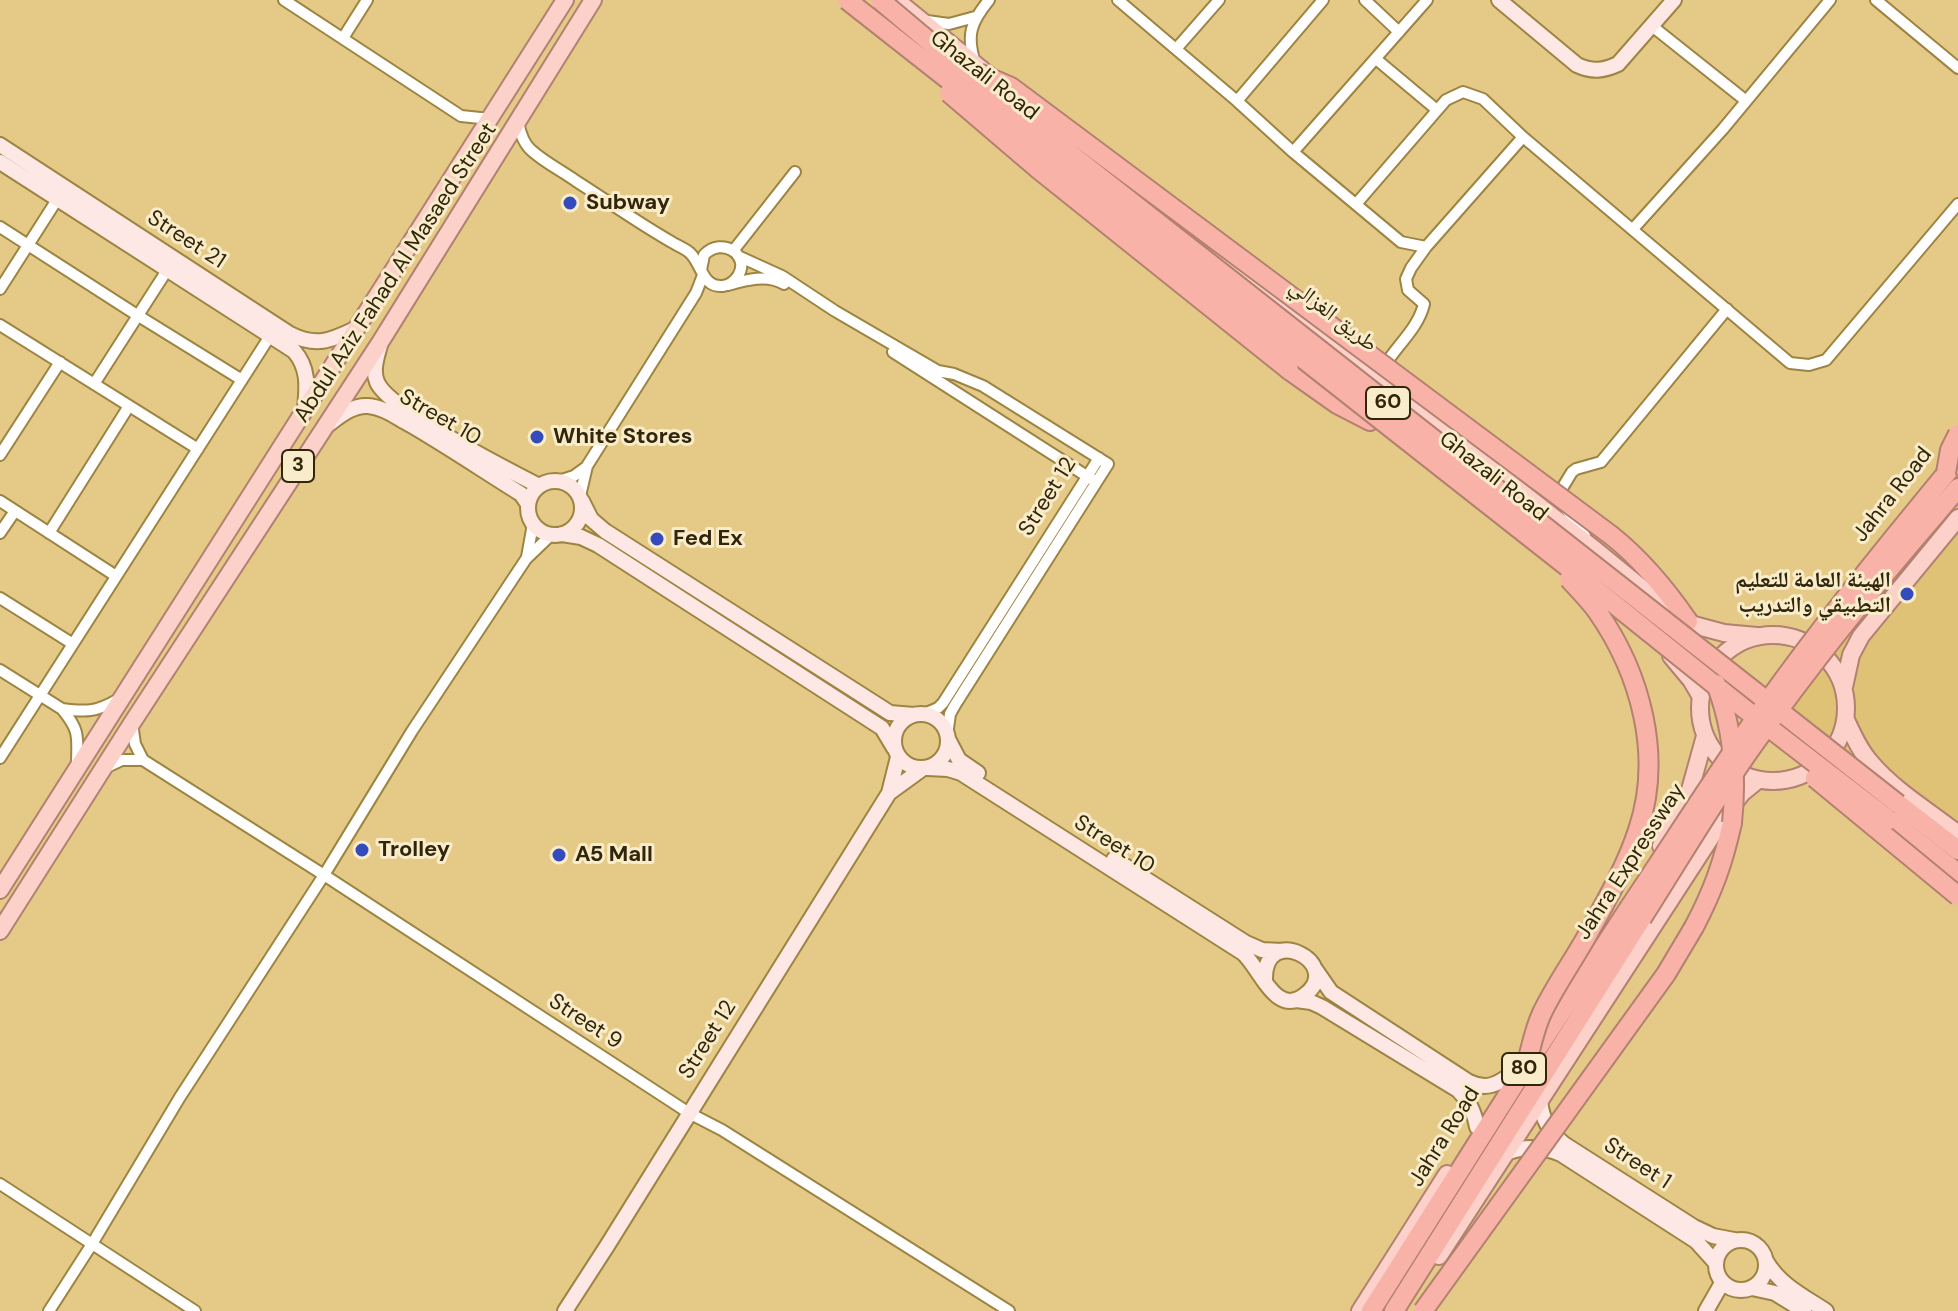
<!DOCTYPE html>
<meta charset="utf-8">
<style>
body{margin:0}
canvas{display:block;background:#e4ca86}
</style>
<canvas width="1958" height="1311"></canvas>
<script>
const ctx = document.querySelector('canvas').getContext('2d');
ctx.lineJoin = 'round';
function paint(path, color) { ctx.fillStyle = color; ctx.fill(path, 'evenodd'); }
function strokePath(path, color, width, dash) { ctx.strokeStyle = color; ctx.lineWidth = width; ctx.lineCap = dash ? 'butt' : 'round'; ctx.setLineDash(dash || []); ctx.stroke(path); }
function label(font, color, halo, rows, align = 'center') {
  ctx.font = font + ' "DM Sans","Noto Naskh Arabic",sans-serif'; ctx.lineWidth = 6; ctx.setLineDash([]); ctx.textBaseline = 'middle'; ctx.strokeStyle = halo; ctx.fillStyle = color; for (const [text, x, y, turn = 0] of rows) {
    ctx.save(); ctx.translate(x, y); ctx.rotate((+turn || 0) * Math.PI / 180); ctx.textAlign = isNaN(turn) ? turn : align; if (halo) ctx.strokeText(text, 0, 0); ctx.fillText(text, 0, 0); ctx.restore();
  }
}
const built = new Path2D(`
 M1958,458V863L1767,715Z`);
const street = new Path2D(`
 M284,0L461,116L490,119
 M1118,0L1237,101L1293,152L1401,242L1426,247
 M1365,0L1399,32
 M1876,0L1958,68
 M927,21L949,24L975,17
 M1652,26L1745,100
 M343,38L367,0
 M1176,49L1219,0
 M1376,59L1437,110
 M975,63C966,35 971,22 989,0
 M1237,101L1323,0
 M518,122C520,132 523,143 531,150C544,162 562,171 576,181C609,202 641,225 675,244C680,247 686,249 690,253C702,264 702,288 723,286C729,285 734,282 738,276C751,255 722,236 704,255L701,270
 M1293,152L1427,0
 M1357,203L1446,100L1463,92L1483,99L1523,137L1790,363L1809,365L1826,360L1958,204
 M0,227L137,315L242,380
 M1633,229L1723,129L1830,0
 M733,251L795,172
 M738,256L782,276L835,311L938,371L954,374L983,386L1108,464L955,705L950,714L947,735
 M728,285C746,280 767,274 784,284
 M0,289L60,195
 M0,325L198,449
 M893,352L1096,482
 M1383,368C1396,346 1418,329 1424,304L1408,290L1406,279L1411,268L1426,247L1523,137
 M94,384L171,264
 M0,455L60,362
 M559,481L574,476L585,468
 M580,496L587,466L696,293L703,275
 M0,501L116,576
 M0,533L15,511
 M49,533L129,406
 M1585,536L1562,503L1561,490L1572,472L1576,469L1601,462L1727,309
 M527,557L533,524
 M0,598L73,644
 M0,670L62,709C81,732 77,737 77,765
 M62,709C86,712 96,712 117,700
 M924,714L938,708L943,703L1099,458
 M132,723L135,744L143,760L324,875L689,1113L722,1130L1009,1311
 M0,758L270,336
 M107,767L122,760H143
 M0,1184L195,1311
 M49,1311L92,1244L180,1097L324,875L412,731L526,559L551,535`);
const secondary = new Path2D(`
 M1499,0L1577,65C1592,72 1603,71 1618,64L1674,0
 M0,145L290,334C316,347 330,341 355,329
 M0,162L294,351C309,368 307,387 305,408
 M380,345C377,357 372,370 377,382C388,409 508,470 539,486
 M329,424C341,415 353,405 368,406C383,407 396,417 409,424C447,446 484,471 521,494L528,504
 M528 508a27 27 0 1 1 54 0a27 27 0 1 1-54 0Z
 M582,501L591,519L605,531L890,713L914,715
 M562,534L581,537L598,545L882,728L894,748
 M894 741a27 27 0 1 1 54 0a27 27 0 1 1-54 0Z
 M948,739L959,760L978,773
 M927,768L948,769L961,773L1243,953C1261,969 1276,1019 1306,994C1344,963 1263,921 1265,981
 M889,793L922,769
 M1114,859L1246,943L1262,950L1283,951
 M1315,969L1331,992L1469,1082C1486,1090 1497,1085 1511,1074
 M1296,1000L1311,1002L1322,1007L1458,1090C1469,1101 1474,1111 1477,1127
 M1540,1101C1542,1119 1549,1132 1564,1144L1694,1227L1713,1236L1734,1240
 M1506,1153C1525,1146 1542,1146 1561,1154L1696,1241L1715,1262
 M1716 1265a25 25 0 1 1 50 0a25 25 0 1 1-50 0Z
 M1766,1261C1780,1285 1803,1296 1826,1311
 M1752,1288L1775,1293L1804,1311
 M565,1311L607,1246L889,793L898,757
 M1706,1311L1722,1283`);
const primary = new Path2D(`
 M896,0L991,77
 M1164,212L1593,548L1677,617L1694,625L1724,633L1757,636
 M1700 708a73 73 0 1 1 146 0a73 73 0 1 1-146 0Z
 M1671,656L1691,680L1701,697
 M1844,687L1851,655L1861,636L1958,518
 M1846,720C1853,735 1860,751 1871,763C1895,791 1929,811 1958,834
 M1661,846L1690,790L1705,736
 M0,890L565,0
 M0,931L132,723L381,341L593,0
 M1439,1256L1728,811L1742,793L1758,780
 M1360,1311L1447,1174`);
const highway = new Path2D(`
 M1289,370L1337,404L1370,421
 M1922,503L1958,459
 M1936,514L1958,488
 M1612,536C1642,560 1666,589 1688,621
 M1898,804L1958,850
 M1889,820L1958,873
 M1694,927C1713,891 1723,863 1732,823
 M1371,1311L1526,1066L1631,905
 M1394,1311L1642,918`);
const highwayBridge = new Path2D(`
 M847,0L1574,572L1746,710L1889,820
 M880,0L956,64L1898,804
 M979,73L1011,87L1612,536
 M949,93L1038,169L1289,370
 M1946,473L1950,450L1958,434
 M1716,684C1733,728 1737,776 1732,823
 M1815,778L1958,896
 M1631,905C1669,848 1707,789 1746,732C1801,653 1861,577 1922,503
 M1642,918C1679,860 1714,800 1754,744C1811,664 1872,588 1936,514
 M1526,1066C1531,1048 1534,1030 1542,1013C1555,986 1573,961 1588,934C1606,901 1626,867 1638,830C1663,756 1641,674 1597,611C1589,600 1578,589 1569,579
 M1423,1311L1666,974L1694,927`);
const markers = [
 [570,203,8,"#334bbc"],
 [537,437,8,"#334bbc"],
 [657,539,8,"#334bbc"],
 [1907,594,8,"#334bbc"],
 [362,850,8,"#334bbc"],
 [559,855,8,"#334bbc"]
];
const shields = [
 [1388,403,44],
 [298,466,32],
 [1524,1069,44]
];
const shieldNames = [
 ["60",1388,403],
 ["3",298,466],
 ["80",1524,1069]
];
const streetNames = [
 ["Ghazali Road",984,76,38],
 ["Street 21",186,240,33],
 ["Abdul Aziz Fahad Al Masaed Street",396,273,-57],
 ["طريق الغزالي",1333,316,38],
 ["Street 10",440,418,30],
 ["Ghazali Road",1493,477,38],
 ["Jahra Road",1893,495,-52],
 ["Street 12",1048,497,-58],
 ["Street 10",1114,845,32],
 ["Jahra Expressway",1631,862,-57],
 ["Street 9",585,1022,33],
 ["Street 12",708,1040,-58],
 ["Jahra Road",1445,1137,-58],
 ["Street 1",1637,1164,33]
];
const poiNames = [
 ["Subway",586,203],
 ["White Stores",553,437],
 ["Fed Ex",673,539],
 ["الهيئة العامة للتعليم",1891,581,"right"],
 ["التطبيقي والتدريب",1891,606,"right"],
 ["Trolley",378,850],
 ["A5 Mall",575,855]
];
paint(built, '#dfc275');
strokePath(street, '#9d8442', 14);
strokePath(secondary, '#9d8442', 18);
strokePath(primary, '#b38170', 20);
strokePath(highway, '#b38170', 22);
strokePath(street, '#fff', 10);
strokePath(secondary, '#fde8e5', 14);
strokePath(primary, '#fbd1ca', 16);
strokePath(highway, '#f9b2a7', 18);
strokePath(highwayBridge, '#b38170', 22, []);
strokePath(highwayBridge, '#f9b2a7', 18);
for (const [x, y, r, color] of markers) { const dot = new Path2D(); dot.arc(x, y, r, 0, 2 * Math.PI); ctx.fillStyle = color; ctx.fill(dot); strokePath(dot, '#f9eccb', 3); }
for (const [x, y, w] of shields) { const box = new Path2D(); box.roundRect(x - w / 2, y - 16, w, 32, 6); ctx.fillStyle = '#f9eccb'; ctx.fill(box); strokePath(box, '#31260a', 2); }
label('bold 20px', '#31260a', null, shieldNames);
label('22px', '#31260a', '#f9eccb', streetNames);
label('bold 22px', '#31260a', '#f9eccb', poiNames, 'left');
</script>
